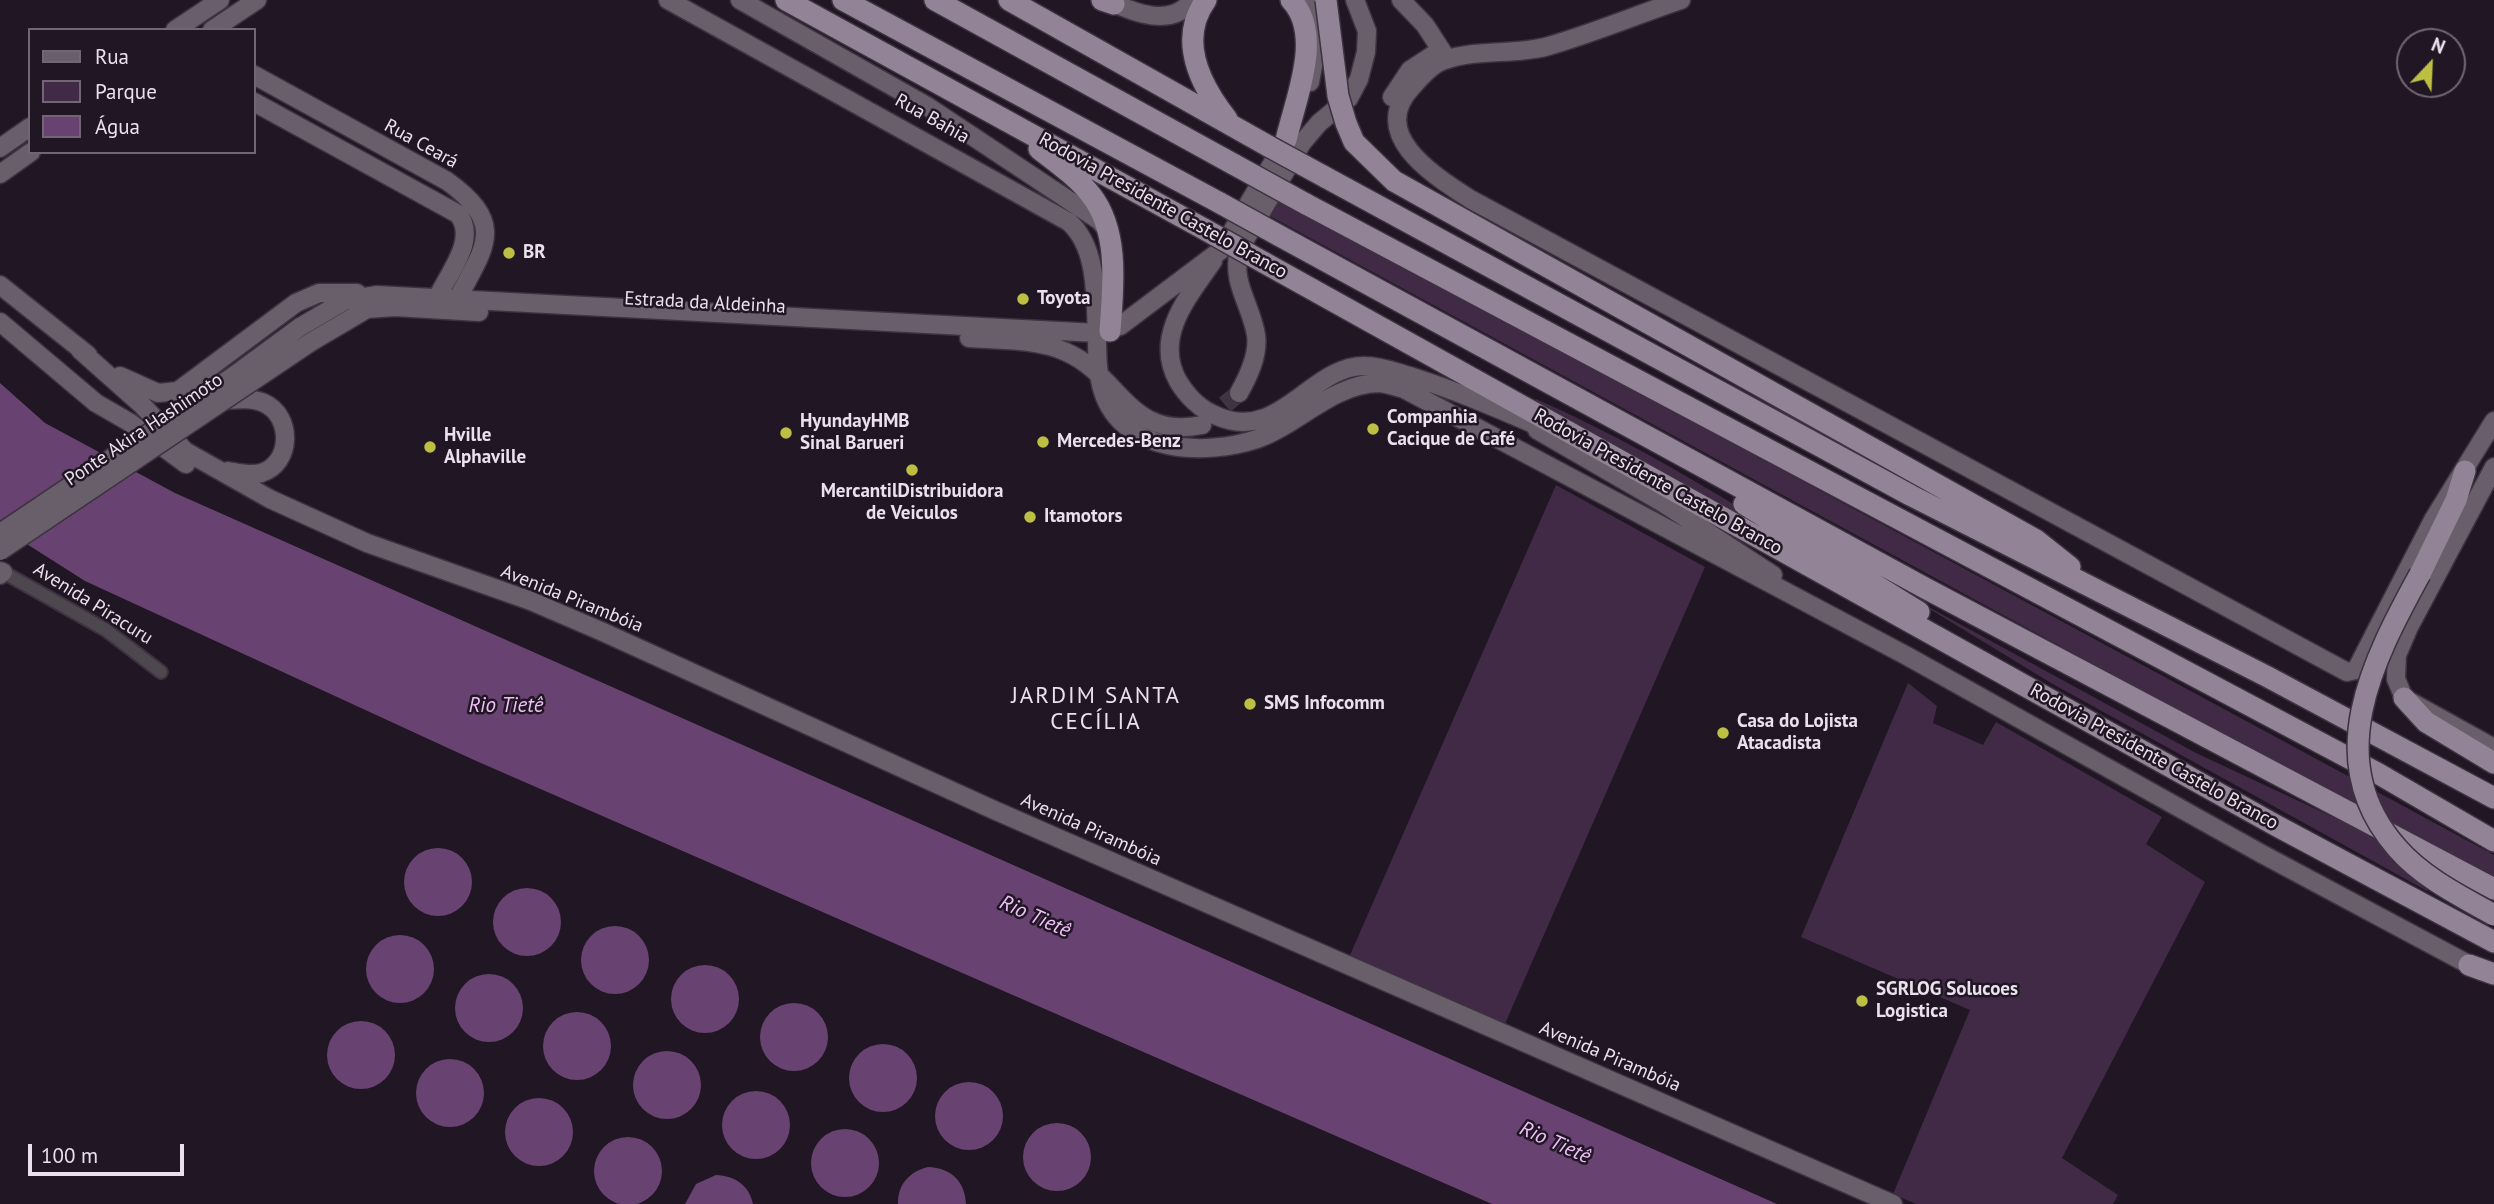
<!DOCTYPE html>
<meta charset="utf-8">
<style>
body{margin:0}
#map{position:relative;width:2494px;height:1204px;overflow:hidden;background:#211624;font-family:"PT Sans",sans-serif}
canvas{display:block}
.legend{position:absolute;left:28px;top:28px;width:228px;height:126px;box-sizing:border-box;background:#211624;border:2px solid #716774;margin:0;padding:9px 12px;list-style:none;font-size:21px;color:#e9e1eb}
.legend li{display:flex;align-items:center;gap:14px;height:35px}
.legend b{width:35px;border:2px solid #716774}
.north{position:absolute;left:2396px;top:28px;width:70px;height:70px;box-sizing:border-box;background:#211624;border:2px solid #716774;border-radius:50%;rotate:23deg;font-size:19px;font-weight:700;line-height:28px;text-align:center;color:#e9e1eb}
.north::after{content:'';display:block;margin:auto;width:24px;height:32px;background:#bdbf42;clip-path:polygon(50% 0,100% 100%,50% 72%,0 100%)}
.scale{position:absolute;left:28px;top:1144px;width:156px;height:32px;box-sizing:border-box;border:4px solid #e9e1eb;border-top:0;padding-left:9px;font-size:21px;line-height:24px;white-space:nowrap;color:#e9e1eb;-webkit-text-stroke:5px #211624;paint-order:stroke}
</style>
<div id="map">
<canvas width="2494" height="1204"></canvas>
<ul class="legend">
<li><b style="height:9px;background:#695f6b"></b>Rua</li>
<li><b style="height:19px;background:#412a46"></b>Parque</li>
<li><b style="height:19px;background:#684371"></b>Água</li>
</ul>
<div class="north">N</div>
<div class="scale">100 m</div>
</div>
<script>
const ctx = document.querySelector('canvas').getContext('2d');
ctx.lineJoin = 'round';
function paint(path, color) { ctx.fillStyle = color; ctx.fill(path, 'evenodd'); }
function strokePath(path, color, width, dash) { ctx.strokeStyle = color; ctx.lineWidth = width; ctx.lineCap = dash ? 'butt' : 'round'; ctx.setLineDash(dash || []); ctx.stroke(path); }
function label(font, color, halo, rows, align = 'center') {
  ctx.font = font + ' "PT Sans",sans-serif'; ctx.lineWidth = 5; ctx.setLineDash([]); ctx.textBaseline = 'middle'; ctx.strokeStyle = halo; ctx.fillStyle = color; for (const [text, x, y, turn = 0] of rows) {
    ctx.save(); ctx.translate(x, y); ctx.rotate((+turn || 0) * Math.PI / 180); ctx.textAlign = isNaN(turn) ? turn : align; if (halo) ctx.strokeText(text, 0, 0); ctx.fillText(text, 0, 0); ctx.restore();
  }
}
const green = new Path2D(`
 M1275,196L2494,855V882L1266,214Z
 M1536,399C1682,463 1818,559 1953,642L1533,404Z
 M1556,485L1705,567L1504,1026L1350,955Z
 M1905,594L2196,753L2350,825L2439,873L2427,891L2051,683Z
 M1908,683L1937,706L1933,723L1983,745L1996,722L2162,817L2146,844L2205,882L2062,1158L2118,1195L2113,1204H1916L1893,1194L1970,1010L1801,937Z`);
const water = new Path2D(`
 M0,383L45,423L175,493L1777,1204H1492L474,760L85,581L0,527Z
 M404 882a34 34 0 1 1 68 0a34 34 0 1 1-68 0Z
 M493 922a34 34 0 1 1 68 0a34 34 0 1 1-68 0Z
 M581 960a34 34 0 1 1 68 0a34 34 0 1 1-68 0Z
 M366 969a34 34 0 1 1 68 0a34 34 0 1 1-68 0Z
 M671 999a34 34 0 1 1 68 0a34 34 0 1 1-68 0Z
 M455 1008a34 34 0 1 1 68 0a34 34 0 1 1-68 0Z
 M760 1037a34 34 0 1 1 68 0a34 34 0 1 1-68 0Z
 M543 1046a34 34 0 1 1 68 0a34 34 0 1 1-68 0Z
 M327 1055a34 34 0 1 1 68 0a34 34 0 1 1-68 0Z
 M849 1078a34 34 0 1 1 68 0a34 34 0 1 1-68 0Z
 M633 1085a34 34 0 1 1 68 0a34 34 0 1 1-68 0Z
 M416 1093a34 34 0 1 1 68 0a34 34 0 1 1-68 0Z
 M935 1116a34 34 0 1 1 68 0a34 34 0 1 1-68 0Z
 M722 1125a34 34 0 1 1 68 0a34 34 0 1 1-68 0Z
 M505 1132a34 34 0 1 1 68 0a34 34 0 1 1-68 0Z
 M1023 1157a34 34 0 1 1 68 0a34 34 0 1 1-68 0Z
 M811 1163a34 34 0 1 1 68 0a34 34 0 1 1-68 0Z
 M594 1171a34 34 0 1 1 68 0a34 34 0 1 1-68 0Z
 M928,1167C951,1168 965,1181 966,1204H898C898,1184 909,1172 928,1167Z
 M716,1175C735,1176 749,1185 753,1204H685L696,1184Z`);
const secondaryTunnel = new Path2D(`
 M1204,422L1239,393`);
const street = new Path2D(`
 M3,572L106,630L161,672`);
const secondary = new Path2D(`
 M740,0L927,106L1100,221L1107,230
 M1107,0C1132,12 1172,29 1192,0
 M1309,0L1318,39L1310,82
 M1401,0L1425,25L1447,59
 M1681,0C1636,15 1591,34 1545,47C1513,55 1476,49 1445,60C1432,64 1421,77 1412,87C1367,135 1435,176 1470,199L2347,672L2356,670L2433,520L2494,421
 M175,30L220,0
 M212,30L257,0
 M254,75L447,181C511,227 481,250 453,308
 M1392,97L1410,70L1433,55
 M254,102L458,214C480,241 443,279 433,307
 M1286,140L1221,250L1120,326L1097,333C1097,352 1097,374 1103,392C1123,454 1206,456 1257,439C1297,425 1333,384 1378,383C1386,383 1396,387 1404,389L1907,656L2262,854L2481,971
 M0,148L30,127
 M0,174L31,152
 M1213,261C1189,296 1153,336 1178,381C1187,396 1201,410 1217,416C1280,444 1311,364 1366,366C1382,366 1398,373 1413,377C1460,392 1506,412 1552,432
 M0,285L88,355
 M0,322L96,403L129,422L186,464
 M300,327L346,300L377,295L1097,333C1095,297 1098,248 1069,222L668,0
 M969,338C1000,340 1037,339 1066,352C1121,376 1128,440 1202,425
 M311,342L367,309L395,307L479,312
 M80,350L143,406L185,451L270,499L367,543L531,601L603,632L994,810L1893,1204
 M120,376L158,393L178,391L296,303L319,293H357
 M1239,393C1248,377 1259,355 1256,335C1251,304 1231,283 1239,250L1302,143L1319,123L1349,98L1359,79L1366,52L1367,31L1355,0
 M226,400C239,399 253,398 264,403C293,416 292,464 261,473C250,476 239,473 228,471
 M1537,430L1663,503L1773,575
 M2494,467L2409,627L2397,655L2396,679L2404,698L2494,748
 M0,571L3,572L0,575`);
const highway = new Path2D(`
 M786,0L1204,229
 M843,0L1220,203
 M935,0L1235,165
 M1009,0L1270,147
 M1102,0L1114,4
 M1206,0C1177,40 1201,86 1227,119
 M1346,123L1354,142L1394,181L2036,540L2070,567
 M1286,140C1295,100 1324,35 1291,0
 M1039,149C1057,163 1077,177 1091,195C1120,232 1113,288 1110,331
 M1325,177L1910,495L2268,677L2494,798
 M1306,204L2379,774L2494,841
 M1278,235L1925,588L2494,889
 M1263,262L2277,826L2494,942
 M1744,504L1919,612
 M2420,574L2456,500L2465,471
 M2404,698L2426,722L2494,763
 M2469,965L2494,974`);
const secondaryBridge = new Path2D(`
 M0,533L232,377L300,327
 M0,551L311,342`);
const highwayBridge = new Path2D(`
 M1326,0L1338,96L1346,123
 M1270,147L1325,177
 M1235,165L1306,204
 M1220,203L1278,235
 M1204,229L1263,262
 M2420,574C2373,660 2320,760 2397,848C2422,877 2460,896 2494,915`);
const markers = [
 [509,253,7,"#bdbf42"],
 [1023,299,7,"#bdbf42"],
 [1373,429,7,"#bdbf42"],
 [786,433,7,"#bdbf42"],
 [1043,442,7,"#bdbf42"],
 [430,447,7,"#bdbf42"],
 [912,470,7,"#bdbf42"],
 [1030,517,7,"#bdbf42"],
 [1250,704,7,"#bdbf42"],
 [1723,733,7,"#bdbf42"],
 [1862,1001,7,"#bdbf42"]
];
const streetNames = [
 ["Rua Bahia",932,119,29],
 ["Rua Ceará",421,144,29],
 ["Rodovia Presidente Castelo Branco",1163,206,29],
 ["Estrada da Aldeinha",705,303,3],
 ["Ponte Akira Hashimoto",144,430,-34],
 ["Rodovia Presidente Castelo Branco",1658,482,29],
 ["Avenida Pirambóia",572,599,22],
 ["Avenida Piracuru",93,604,32],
 ["Rodovia Presidente Castelo Branco",2154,757,29],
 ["Avenida Pirambóia",1091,830,24],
 ["Avenida Pirambóia",1610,1057,23]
];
const poiNames = [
 ["BR",523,253],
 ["Toyota",1037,299],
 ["Companhia",1387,418],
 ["Cacique de Café",1387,440],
 ["HyundayHMB",800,422],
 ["Sinal Barueri",800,444],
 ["Hville",444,436],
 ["Alphaville",444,458],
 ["Mercedes-Benz",1057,442],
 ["MercantilDistribuidora",912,492,"center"],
 ["de Veiculos",912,514,"center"],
 ["Itamotors",1044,517],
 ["SMS Infocomm",1264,704],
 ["Casa do Lojista",1737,722],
 ["Atacadista",1737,744],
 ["SGRLOG Solucoes",1876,990],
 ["Logistica",1876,1012]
];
const waterNames = [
 ["Rio Tietê",506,706],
 ["Rio Tietê",1035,917,24],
 ["Rio Tietê",1555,1143,24]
];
const quarterNames = [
 ["JARDIM SANTA",1096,696],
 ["CECÍLIA",1096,722]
];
paint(green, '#412a46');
paint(water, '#684371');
strokePath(secondaryTunnel, '#3f3442', 18, [18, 9]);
strokePath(street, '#3d3240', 16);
strokePath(secondary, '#3d3240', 21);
strokePath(highway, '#3d3240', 24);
strokePath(street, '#4d474e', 12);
strokePath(secondary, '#695f6b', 18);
strokePath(highway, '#928396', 21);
strokePath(secondaryBridge, '#3d3240', 21, []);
strokePath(highwayBridge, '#3d3240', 24, []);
strokePath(secondaryBridge, '#695f6b', 18);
strokePath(highwayBridge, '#928396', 21);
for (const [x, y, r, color] of markers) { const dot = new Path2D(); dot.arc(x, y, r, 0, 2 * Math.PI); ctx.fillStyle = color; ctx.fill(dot); strokePath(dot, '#211624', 2.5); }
label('19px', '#e9e1eb', '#211624', streetNames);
label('bold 19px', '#e9e1eb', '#211624', poiNames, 'left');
label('italic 21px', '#eebff8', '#211624', waterNames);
ctx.letterSpacing = '2px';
label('23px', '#e9e1eb', '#211624', quarterNames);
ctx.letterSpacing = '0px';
</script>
